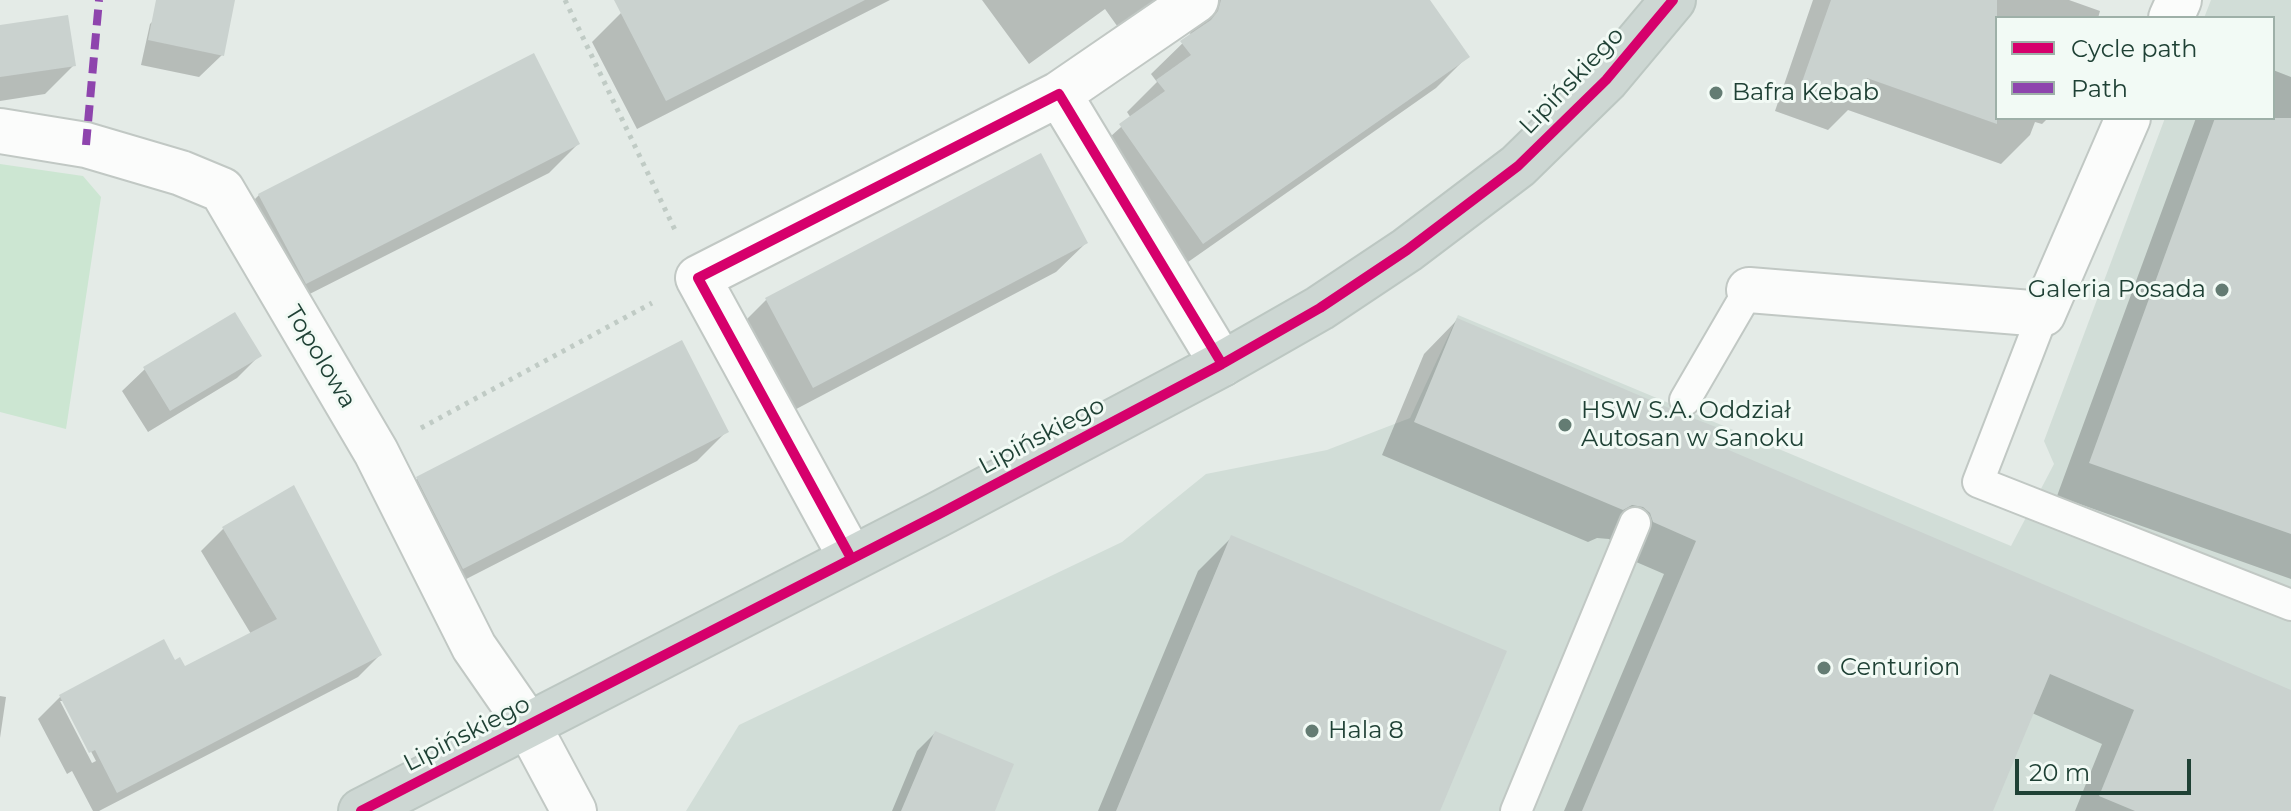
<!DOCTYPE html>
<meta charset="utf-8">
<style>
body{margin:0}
#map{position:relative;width:2291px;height:811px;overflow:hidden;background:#e4ebe7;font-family:Montserrat,sans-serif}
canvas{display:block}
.legend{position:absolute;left:1995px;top:16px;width:280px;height:104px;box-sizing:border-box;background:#f2faf5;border:2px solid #9eb0a8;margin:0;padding:10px 14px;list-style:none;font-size:24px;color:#1f4135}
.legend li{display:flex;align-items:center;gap:16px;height:40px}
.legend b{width:40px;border:2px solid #9eb0a8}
.scale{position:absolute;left:2015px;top:759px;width:176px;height:36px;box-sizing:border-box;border:4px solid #1f4135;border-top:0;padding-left:10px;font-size:24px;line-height:28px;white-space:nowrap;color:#1f4135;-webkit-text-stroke:6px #f2faf5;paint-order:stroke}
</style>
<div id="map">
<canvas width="2291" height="811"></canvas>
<ul class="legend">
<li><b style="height:10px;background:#d6006c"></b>Cycle path</li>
<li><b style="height:10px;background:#8e44ad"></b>Path</li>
</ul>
<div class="scale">20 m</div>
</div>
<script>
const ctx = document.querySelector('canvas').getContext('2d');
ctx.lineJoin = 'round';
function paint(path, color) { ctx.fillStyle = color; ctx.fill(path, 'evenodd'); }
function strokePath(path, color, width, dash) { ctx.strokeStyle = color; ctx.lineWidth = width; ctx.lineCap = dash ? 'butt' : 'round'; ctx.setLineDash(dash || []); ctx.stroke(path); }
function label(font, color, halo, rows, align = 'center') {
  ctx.font = font + ' Montserrat,sans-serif'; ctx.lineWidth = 6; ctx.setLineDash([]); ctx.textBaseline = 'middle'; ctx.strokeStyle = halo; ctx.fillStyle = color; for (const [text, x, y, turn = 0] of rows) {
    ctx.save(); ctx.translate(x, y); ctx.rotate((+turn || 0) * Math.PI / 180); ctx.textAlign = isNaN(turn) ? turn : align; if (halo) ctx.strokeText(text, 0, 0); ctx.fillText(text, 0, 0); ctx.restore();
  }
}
const built = new Path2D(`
 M2211,0H2291V811H686L739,725L1122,542L1206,474L1327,450L1410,418L1458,315L2011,546L2054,464L2044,441L2165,118H2273V18H2204Z`);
const green = new Path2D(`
 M0,164L83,176L101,197L66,429L0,412Z`);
const shadow = new Path2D(`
 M233,0L222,55L199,77L141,65L150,24L173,1Z
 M646,0H890L637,129L592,42L621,13Z
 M982,0H1427L1467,57L1436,88L1171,274L1089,156L1131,118L1127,112L1157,82L1151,74L1189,37L1191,31L1185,16L1120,30L1105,9L1029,64Z
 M1813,0H2069L2100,11L2098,18H1997V118H2048L2042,124L2035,122L2030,135L2001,164L1848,110L1828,130L1775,111Z
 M0,27L74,65L45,94L0,101Z
 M2273,70L2291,77V579L2057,496L2196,118H2273Z
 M578,144L549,173L276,311L230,224L259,195Z
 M1086,243L1056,272L783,416L737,329L767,299Z
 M1457,320L1707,443L2291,692V811H2075L2102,744L2032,713L1990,811H1564L1664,574L1620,555L1617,546L1609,539L1597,538L1588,542L1382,455L1424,354Z
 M259,356L237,378L148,432L122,391L145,369Z
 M726,432L697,461L433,596L388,507L418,478Z
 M224,528L380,655L358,677L99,811H93L72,771L67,774L38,719L60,697L174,662L184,668L251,634L201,551ZM60,701H65L96,761L92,763Z
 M1232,537L1438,811H1098L1198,571Z
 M0,696L6,697L0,738Z
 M935,733L975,811H892L917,751Z`);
const building = new Path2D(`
 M156,0H235L224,56L148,40Z
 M614,0H865L666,101Z
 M1221,0H1430L1470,57L1203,244L1119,124L1165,91L1156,80L1191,55L1180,41L1211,20L1218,11Z
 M1831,0H1997V124L1867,78L1859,102L1802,82Z
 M68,15L76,66L0,77V25Z
 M534,53L580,144L306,284L258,194Z
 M2215,118H2291V534L2089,463Z
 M1041,153L1088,243L813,388L765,298Z
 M235,312L262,356L170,411L143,367Z
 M1457,318L1669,408L1677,416L1690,417L1716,427L1710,442L2291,690V811H2135L2099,796L2134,710L2050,674L1993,811H1582L1696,541L1653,522L1650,513L1643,507L1632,505L1623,510L1414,422Z
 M682,340L729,432L463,569L416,477Z
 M294,485L382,655L117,793L95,750L89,753L59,695L164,639L175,660L180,657L185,666L277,619L222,527Z
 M1231,535L1507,651L1440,811H1116Z
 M935,731L1014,764L995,811H901Z`);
const path = new Path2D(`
 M565,0L675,230
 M421,428L652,303`);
const service = new Path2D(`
 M2043,314L1978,482L2291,605
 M1685,400L1749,290
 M1516,811L1635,523`);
const minor = new Path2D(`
 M2171,18L2179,0
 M1059,94L1196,0
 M0,131L86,145L181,173L222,190L376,452L474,647L528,725L574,811
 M1749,290L2043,314L2128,118
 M851,558L698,278L1059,94L1222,364`);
const primary = new Path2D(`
 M361,811L939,514L1222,364L1320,308L1407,250L1518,166L1606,80L1673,0`);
const quiet = new Path2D(`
 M86,145L99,0`);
const cycleway = new Path2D(`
 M851,558L698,278L1059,94L1222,364
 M361,811L939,514L1222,364L1320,308L1407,250L1518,166L1606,80L1673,0`);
const markers = [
 [1716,93,8,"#647c73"],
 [2222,290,8,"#647c73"],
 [1565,425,8,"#647c73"],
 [1824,668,8,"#647c73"],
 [1312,731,8,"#647c73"]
];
const streetNames = [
 ["Lipińskiego",1572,81,-46],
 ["Topolowa",320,357,59],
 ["Lipińskiego",1042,436,-28],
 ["Lipińskiego",467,734,-27]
];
const poiNames = [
 ["Bafra Kebab",1732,93],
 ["Galeria Posada",2206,290,"right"],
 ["HSW S.A. Oddział",1581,411],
 ["Autosan w Sanoku",1581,439],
 ["Centurion",1840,668],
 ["Hala 8",1328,731]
];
paint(built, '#d1ddd7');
paint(green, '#cce6d2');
paint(shadow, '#0003');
paint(building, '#cad2cf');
strokePath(service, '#c1c8c4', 34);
strokePath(minor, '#c1c8c4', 48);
strokePath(primary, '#bcc7c2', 48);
strokePath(path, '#c0cbc5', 5, [4, 6]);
strokePath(service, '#fbfcfb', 30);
strokePath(minor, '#fbfcfb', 44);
strokePath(primary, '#cdd7d3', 44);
strokePath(quiet, '#8e44ad', 8, [16, 8]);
strokePath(cycleway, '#d6006c', 10);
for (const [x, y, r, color] of markers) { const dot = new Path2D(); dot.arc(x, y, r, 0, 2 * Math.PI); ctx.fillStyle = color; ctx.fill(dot); strokePath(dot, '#f2faf5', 3); }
label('24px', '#1f4135', '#f2faf5', streetNames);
label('24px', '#1f4135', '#f2faf5', poiNames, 'left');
</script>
